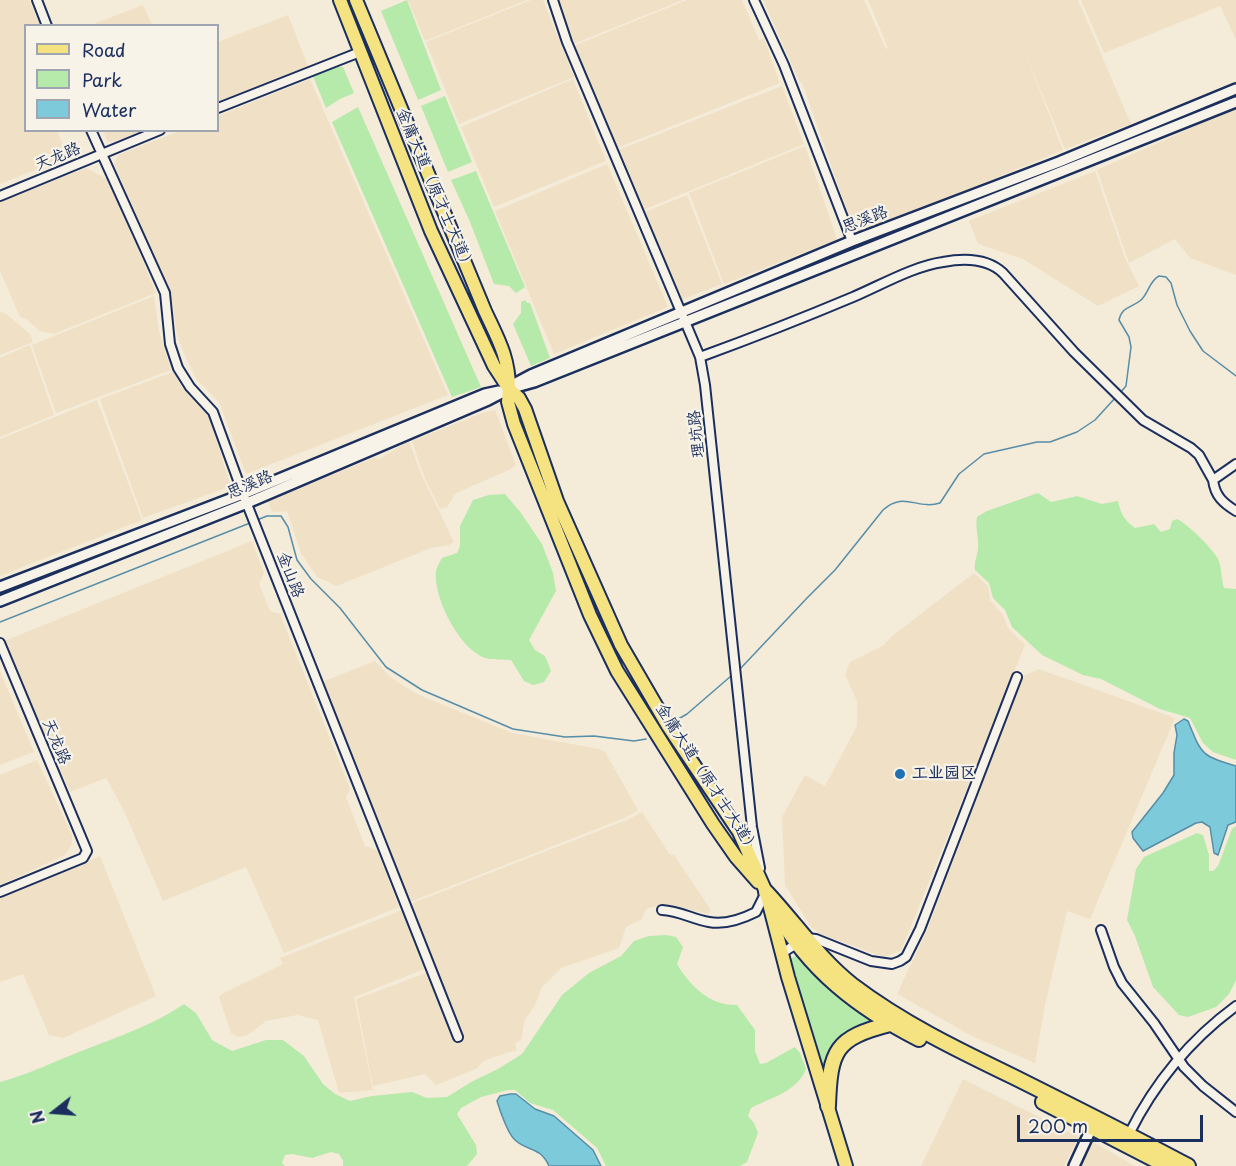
<!DOCTYPE html>
<meta charset="utf-8">
<style>
body{margin:0}
#map{position:relative;width:1236px;height:1166px;overflow:hidden;background:#f4ebd9;font-family:"Playpen Sans",sans-serif}
canvas{display:block}
.legend{position:absolute;left:24px;top:24px;width:195px;height:108px;box-sizing:border-box;background:#f7f3e8;border:2px solid #9fa5b1;margin:0;padding:8px 10px;list-style:none;font-size:18px;color:#1b2f5e}
.legend li{display:flex;align-items:center;gap:12px;height:30px}
.legend b{width:30px;border:2px solid #9fa5b1}
.north{position:absolute;left:24px;top:1082px;width:60px;height:60px;-webkit-text-stroke:4px #f7f3e8;paint-order:stroke;rotate:253deg;font-size:16px;font-weight:700;line-height:24px;text-align:center;color:#1b2f5e}
.north::after{content:'';display:block;margin:auto;width:21px;height:27px;background:#1b2f5e;clip-path:polygon(50% 0,100% 100%,50% 72%,0 100%)}
.scale{position:absolute;left:1017px;top:1115px;width:186px;height:27px;box-sizing:border-box;border:3px solid #1b2f5e;border-top:0;padding-left:8px;font-size:18px;line-height:21px;white-space:nowrap;color:#1b2f5e;-webkit-text-stroke:4px #f7f3e8;paint-order:stroke}
</style>
<div id="map">
<canvas width="1236" height="1166"></canvas>
<ul class="legend">
<li><b style="height:8px;background:#f5e382"></b>Road</li>
<li><b style="height:16px;background:#b6eaab"></b>Park</li>
<li><b style="height:16px;background:#7dcbda"></b>Water</li>
</ul>
<div class="north">N</div>
<div class="scale">200 m</div>
</div>
<script>
const ctx = document.querySelector('canvas').getContext('2d');
ctx.lineJoin = 'round';
function paint(path, color) { ctx.fillStyle = color; ctx.fill(path, 'evenodd'); }
function strokePath(path, color, width, dash) { ctx.strokeStyle = color; ctx.lineWidth = width; ctx.lineCap = dash ? 'butt' : 'round'; ctx.setLineDash(dash || []); ctx.stroke(path); }
function label(font, color, halo, rows, align = 'center') {
  ctx.font = font + ' "Playpen Sans","LXGW WenKai TC",sans-serif'; ctx.lineWidth = 4.5; ctx.setLineDash([]); ctx.textBaseline = 'middle'; ctx.strokeStyle = halo; ctx.fillStyle = color; for (const [text, x, y, turn = 0] of rows) {
    ctx.save(); ctx.translate(x, y); ctx.rotate((+turn || 0) * Math.PI / 180); ctx.textAlign = isNaN(turn) ? turn : align; if (halo) ctx.strokeText(text, 0, 0); ctx.fillText(text, 0, 0); ctx.restore();
  }
}
const built = new Path2D(`
 M0,0H29L40,25L26,26V130L57,131L68,157L0,184Z
 M408,0H527L425,41Z
 M531,0H543L574,77L459,124L426,42Z
 M559,0H683L573,44Z
 M687,0H742L759,40L764,39L780,83L617,148L573,46Z
 M763,0H864L886,49L888,48L868,0H1078L1131,124L1065,149L1023,48L1063,150L863,233L854,230L802,83L813,78L800,83Z
 M1081,0H1236V40L1220,6L1104,53Z
 M143,5L152,25H91Z
 M288,15L308,66L218,101V42Z
 M310,79L448,395L246,474L219,402L197,380L185,356L177,335L171,294L114,164L118,155L180,131L218,130V116Z
 M573,79L606,161L494,207L461,127Z
 M782,86L804,144L643,210L618,150Z
 M1236,108V275L1190,258L1175,239L1129,263L1097,170Z
 M103,131H143L112,142H108Z
 M805,146L836,236V240L724,284L689,193Z
 M607,164L668,307L554,354L495,211Z
 M86,168L109,180L156,293L54,334L40,331L26,319L20,317L0,271V202Z
 M1095,171L1125,258L1139,286L1098,306L1023,259L978,244L969,221Z
 M687,195L722,284L678,301L642,213Z
 M154,296L159,331L171,370L56,413L32,345Z
 M0,312L5,313L30,334L33,342L0,355Z
 M30,345L54,415L0,437V358Z
 M173,372L181,386L205,409L209,416L230,484L226,488L143,518L100,399Z
 M97,400L142,520L0,576V439Z
 M495,410L516,465L509,470L456,493L447,507L440,509L425,479L412,441L482,413Z
 M409,441L422,476L454,542L449,545L431,548L337,586L317,577L301,553L287,511L272,512L268,501L376,457L378,460Z
 M252,541L264,573L259,584L270,611L280,614L350,789L346,797L365,846L377,850L399,907L284,953L246,867L163,901L125,813L106,778L70,792L4,641Z
 M974,573L988,586L990,600L1003,615L1008,628L1025,645L901,951L884,957L820,934L811,927L785,885L782,817L805,775L825,786L857,726V701L845,675L850,662L884,645L892,636Z
 M375,661L391,678L417,694L512,733L599,749L605,752L638,810L627,817L410,902L384,832L322,682Z
 M1039,669L1175,718L1090,919L1067,911L1045,1005L1035,1063L974,1037L897,994L928,928L1023,676Z
 M0,671L34,752L0,765Z
 M37,760L72,835V844L65,855L0,885V775Z
 M642,812L670,855H674L711,910L708,914L688,909L656,906L646,909L642,919L626,927L619,948L561,968L542,987L535,1005L524,1021L522,1039L515,1044L517,1050L485,1060L476,1069L436,1085L425,1074L373,1086L356,999L434,970L410,904L629,819Z
 M100,856L156,996L63,1038L49,1035L23,974L0,982V897Z
 M402,910L425,969L354,997L373,1090L339,1093L318,1020L297,1015L266,1021L246,1036L238,1037L231,1033L219,997L222,994L283,964L280,958Z
 M963,1079L1079,1137L1064,1166H921Z
 M1092,1142H1093L1135,1166H1080Z`);
const green = new Path2D(`
 M407,0L441,90L418,100L381,11Z
 M336,67H343L354,93L340,99L326,108L313,76Z
 M445,96L472,162L448,172L421,106Z
 M358,107L481,387L452,397L332,122Z
 M476,171L525,287L516,293L509,286L494,284L470,222L451,180Z
 M525,300L527,303H530L550,358L531,366L513,324L521,313V302Z
 M1038,493L1051,502L1077,496L1102,504L1118,501C1120,513 1125,521 1135,528L1154,524L1161,532L1170,529L1172,521L1177,519C1189,525 1212,548 1218,559C1222,567 1221,579 1224,588L1236,589V760L1213,752L1203,743L1190,718L1160,709L1101,679L1083,675L1042,655L1012,627L1005,610L993,598L989,583L975,570C974,562 977,557 978,549C979,538 975,528 977,517L987,511Z
 M505,494L521,513L542,544L553,573L556,591L529,640L535,650L545,656L551,671L544,682L533,685L524,681L511,660C500,659 488,661 479,655C457,643 433,596 436,571C437,566 440,562 442,558L457,553L460,546V526L473,500L489,495Z
 M1236,826V980L1229,994L1216,1007L1188,1017L1179,1015L1153,987L1135,936L1127,920L1136,869L1144,857L1197,833L1203,835L1209,855V871H1213L1218,866L1232,829Z
 M666,935L676,937L683,947L677,964C690,986 710,1006 737,1005L755,1030V1051L760,1064L766,1063L795,1047L800,1053L806,1069C798,1091 772,1097 751,1108L748,1116L754,1123L758,1133L747,1162L740,1166H606L597,1148L553,1110L530,1103L515,1090H508L481,1097L461,1108L457,1114L476,1145L477,1154L467,1166H343V1161L339,1154L331,1152L312,1158L292,1154L285,1155L282,1163L285,1166H0V1082C26,1075 49,1064 74,1054C111,1039 150,1027 184,1004L196,1013L212,1040L232,1051L266,1040H283L304,1056L323,1084L335,1094L350,1101L372,1096L412,1092L427,1098L447,1097L471,1082L498,1069L522,1054L562,995L589,973L621,956L634,941L649,936Z
 M798,954L871,1020L869,1024L839,1038L831,1048L823,1070L791,962L792,958Z`);
const water = new Path2D(`
 M1184,719L1188,721C1202,755 1200,755 1236,766V822L1228,825L1218,855L1214,853L1210,827L1202,822L1196,823L1143,851L1133,838L1132,832L1163,793L1174,775V753L1177,735L1175,725Z
 M510,1094H516L535,1109L554,1116L593,1150L601,1166H549C540,1146 528,1152 515,1140C508,1134 500,1111 497,1101L500,1096Z`);
const stream = new Path2D(`
 M1120,393L1126,386L1131,347L1129,337L1119,320C1122,306 1132,308 1141,300C1149,293 1149,281 1159,276L1166,277L1171,283L1177,305L1190,331L1203,351L1236,376
 M257,520L267,516H281L288,527L297,560L311,579L340,608L386,667L422,690L513,729L565,737L594,736L634,741L646,739
 M0,622L250,523
 M740,669L807,598L835,570L883,510C904,491 917,510 940,503L959,474L984,454L1037,442H1050L1077,432L1095,420L1116,397
 M673,722L687,714L731,676`);
const minor = new Path2D(`
 M37,0L47,26
 M553,0L567,42L700,357L705,385L752,827L760,868
 M754,0L784,65L852,241
 M218,108L360,52
 M91,130L165,293L170,344L178,368L190,387L213,412L243,494L458,1037
 M0,196L160,130
 M700,357C752,338 803,318 853,297C881,285 914,266 943,262C964,258 987,258 1003,273L1074,352L1143,420L1191,448L1199,455L1213,480L1236,464
 M1213,480C1215,496 1223,503 1236,511
 M0,643L87,851L83,858L0,892
 M662,910C680,911 692,919 709,922C724,925 742,919 756,912L765,894
 M1101,930L1114,967L1122,983L1154,1023L1184,1067L1203,1086L1236,1112
 M782,953L806,938L816,939L871,961L892,964L900,961L906,957L920,929L1017,677
 M1129,1134C1154,1084 1191,1039 1236,1006`);
const tertiary = new Path2D(`
 M516,383L531,375L852,241L1059,162L1236,89
 M0,587L243,494L485,394L499,391
 M0,601L247,503L488,400L509,389L534,382L1236,102
 M1074,1166L1092,1127`);
const primary = new Path2D(`
 M340,0L431,231L494,366L509,389L508,402L514,424L590,615L617,671L713,824L736,857L758,882
 M356,0L485,311C498,339 509,357 509,389L519,398L525,409L557,501L621,645L668,726L739,832L766,892L788,977L846,1166`);
const motorway = new Path2D(`
 M766,892C795,923 819,959 852,985C902,1023 958,1050 1014,1077C1072,1106 1130,1135 1188,1166
 M776,910C808,970 860,1009 919,1039
 M1043,1102L1167,1166
 M828,1106C830,1050 835,1038 890,1024`);
const markers = [
 [900,774,6,"#1f6fb2"]
];
const streetNames = [
 ["天龙路",58,157,-23],
 ["金庸大道（原才士大道）",435,190,67],
 ["思溪路",865,220,-21],
 ["理坑路",697,434,-96],
 ["思溪路",250,485,-23],
 ["金山路",290,575,69],
 ["天龙路",56,742,67],
 ["金庸大道（原才士大道）",707,779,57]
];
const poiNames = [
 ["工业园区",912,774]
];
paint(built, '#f0e1c6');
paint(green, '#b6eaab');
paint(water, '#7dcbda');
strokePath(water, '#568da8', 1.5);
strokePath(stream, '#568da8', 1.5);
strokePath(minor, '#1b2f5e', 12);
strokePath(tertiary, '#1b2f5e', 14);
strokePath(primary, '#1b2f5e', 16);
strokePath(motorway, '#1b2f5e', 18);
strokePath(minor, '#f7f3e8', 8);
strokePath(tertiary, '#f7f3e8', 9);
strokePath(primary, '#f5e382', 12);
strokePath(motorway, '#f5e382', 14);
for (const [x, y, r, color] of markers) { const dot = new Path2D(); dot.arc(x, y, r, 0, 2 * Math.PI); ctx.fillStyle = color; ctx.fill(dot); strokePath(dot, '#f7f3e8', 2); }
label('16px', '#1b2f5e', '#f7f3e8', streetNames);
label('bold 16px', '#1b2f5e', '#f7f3e8', poiNames, 'left');
</script>
